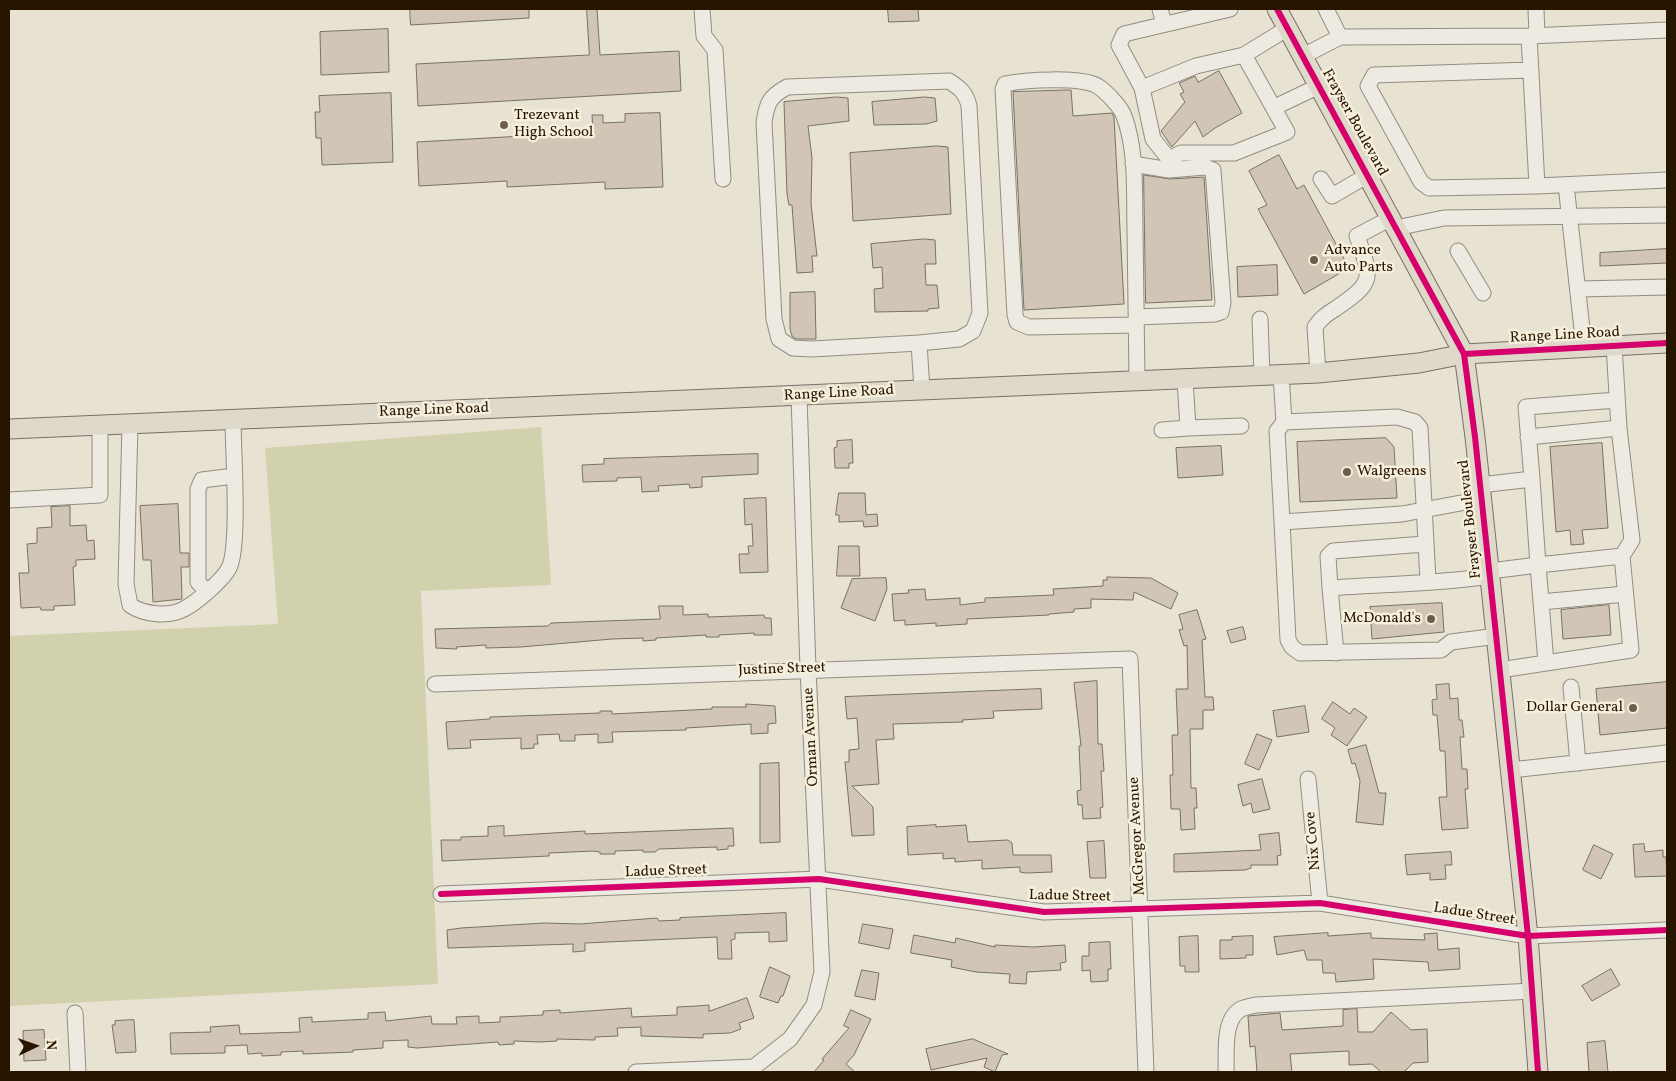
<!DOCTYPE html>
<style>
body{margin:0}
#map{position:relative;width:1676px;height:1081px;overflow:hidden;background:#e7e2d1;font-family:Vollkorn,serif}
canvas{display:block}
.frame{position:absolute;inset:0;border:10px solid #281500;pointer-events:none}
.north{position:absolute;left:10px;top:1021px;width:50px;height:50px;-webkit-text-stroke:4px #f5efdc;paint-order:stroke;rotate:87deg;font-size:14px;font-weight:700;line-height:20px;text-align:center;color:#281500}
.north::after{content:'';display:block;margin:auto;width:18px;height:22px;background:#281500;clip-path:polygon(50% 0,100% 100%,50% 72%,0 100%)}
</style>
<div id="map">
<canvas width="1676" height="1081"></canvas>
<div class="frame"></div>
<div class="north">N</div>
</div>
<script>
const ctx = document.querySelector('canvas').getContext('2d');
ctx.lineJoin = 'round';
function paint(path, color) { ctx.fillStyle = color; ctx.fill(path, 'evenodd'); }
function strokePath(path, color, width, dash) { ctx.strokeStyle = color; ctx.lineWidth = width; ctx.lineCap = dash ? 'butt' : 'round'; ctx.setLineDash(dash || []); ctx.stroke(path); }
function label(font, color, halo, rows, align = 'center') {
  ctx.font = font + ' Vollkorn,serif'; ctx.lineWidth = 5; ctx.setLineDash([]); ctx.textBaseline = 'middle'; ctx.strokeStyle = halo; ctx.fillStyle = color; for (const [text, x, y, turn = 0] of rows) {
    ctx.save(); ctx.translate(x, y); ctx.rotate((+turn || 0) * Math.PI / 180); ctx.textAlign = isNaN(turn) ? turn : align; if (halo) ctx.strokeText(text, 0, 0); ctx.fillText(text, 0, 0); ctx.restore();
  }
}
const green = new Path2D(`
 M541,427L551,585L421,591L438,984L9,1006V636L278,624L265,448Z`);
const building = new Path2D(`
 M410,9H529V18L411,25Z
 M587,9H597L600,55L679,51L681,91L418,106L416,64L589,55Z
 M888,9H918L919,21L889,22Z
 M388,29L389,72L321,75L320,32Z
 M1219,71L1242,113L1215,128L1203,137L1195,121L1172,147L1161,131L1185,102L1180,94L1184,92L1179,83L1195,76L1198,82Z
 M1067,90H1071L1073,116L1112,113L1114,117L1124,304L1024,310L1013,92Z
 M391,93L393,162L322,165L321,138H316L315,112H320L319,96Z
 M837,97L848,98L849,121L808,126L812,158L811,204L817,256H812L813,272L797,273L792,205H789L787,194L784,102Z
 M925,97L935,98L937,121L926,124L874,125L872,102Z
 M660,113L663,187L605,189V182L507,187V181L419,186L417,142L593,132L592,115H603V123L625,122V114Z
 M937,146L948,147L951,214L853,221L850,153Z
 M1279,155L1297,189L1304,185L1349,268L1304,294L1258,209L1267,205L1249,171Z
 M1144,175L1170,179L1204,177L1212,300L1146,303Z
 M924,239L935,240L936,264H925L926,285H937L939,308L928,309V311L875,312L874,289L883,288L882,267L873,268L871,244Z
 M1667,249V263L1600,266V253Z
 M1277,265L1278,295L1238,297L1237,267Z
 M815,292L816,339H796L792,336L790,329V293Z
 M1386,438L1394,447L1397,498L1300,502L1297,442Z
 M852,440L853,463H849V468H835L834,448L837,447V441Z
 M1602,443L1608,528L1582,530L1584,544L1571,545L1570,530L1556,532L1550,447Z
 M1221,446L1223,475L1178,478L1176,448Z
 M758,454V474L702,477V487L690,488L689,484L658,486L659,491L642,492L641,477L617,478V481L583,482L582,465L604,464V459Z
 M839,493H865L866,515L877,514L878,526L864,527L863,521L839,522V515H836Z
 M766,498L768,572L740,573L739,554H749L748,546H753L752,524L745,525L744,499Z
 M178,504L180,553H189V567H181L182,599L153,602L151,560H143L140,506Z
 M70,506V526L86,525L87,541L94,540L95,559L76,560V566L73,567L75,605L54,606V610H41L40,607L21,608L19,573H29L27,544L37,543V528L52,527L51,507Z
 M839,546H859L860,576H837Z
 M1107,577L1151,578L1178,593L1171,609L1134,592L1133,600L1091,599V608L1074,609V612L1049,614V615L967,619V624L936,626V623L905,625V620L894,621L892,594L909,593L908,590L925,589L926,600L960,598V605L985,602V598L1054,595L1053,589L1103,586V580H1107Z
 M886,578L887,589L875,621L841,608L852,579Z
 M1442,603L1444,632L1372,639L1370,607Z
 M1609,605L1611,635L1563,639L1561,610Z
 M659,606H683V615L708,614V617L764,615L765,618H771L772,635H754V633L719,635V637H706V635L656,638V640L643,641V638L612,639L521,647L486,648V645L456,647L457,649L436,648L435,629L548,626L551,623L660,619Z
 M1197,610L1206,639L1202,640L1205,697H1213L1214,710H1203V729H1190L1191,788H1196L1197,808H1194L1195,829L1181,830L1180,809H1171L1170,775H1173L1172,735H1178L1176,689H1188L1187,645L1184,646L1179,630L1183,629L1179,615Z
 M1243,627L1246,639L1231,643L1227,631Z
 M1097,681L1098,744H1102L1104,771H1101L1103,807L1100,808L1101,818L1083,819L1082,805H1078L1077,791L1081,790L1079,746H1081L1074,683Z
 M1667,682V728L1600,735L1596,689Z
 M1449,684L1450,699L1458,698L1459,720H1462L1464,737H1460L1462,769H1467L1468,789H1465L1468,828L1442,830L1439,797H1447L1445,751H1440L1437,715H1433L1432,700L1437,699L1436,685Z
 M1041,689L1042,709L993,711L994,718L962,720L963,722L893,724L894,739L876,740L879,784L852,786L873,807L874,835L852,836L845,762H849V750L859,749L857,718L847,719L845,697Z
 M1333,702L1350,714L1354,708L1367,717L1347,746L1331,735L1335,728L1322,719Z
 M746,704L775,706L776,723L768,724V733L751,734V724L686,728V730L612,732L613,742L598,743V734L575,735V741H560L559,734L537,735L538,744H534V748L521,749V738L470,740L471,748L448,749L447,738L446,722L490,719V717L600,713V711H612V714L712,709V707H746Z
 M1305,706L1309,732L1277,737L1273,711Z
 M1257,734L1272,740L1259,770L1245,764Z
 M1366,745L1379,793H1386L1383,825L1356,822L1360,781L1355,763L1352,764L1348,750Z
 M779,763L780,842L760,843V764Z
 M1262,779L1270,809L1253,813L1251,803L1243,806L1238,785Z
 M936,825V827L966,825L968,842L1008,840L1012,843L1013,855H1051L1052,872L1026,873L1020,872V867L982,869V860L955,862V858L943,859V853L908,855L907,827Z
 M504,826V836L585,831V834L733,828L734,846H728V849L717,850V847L659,849L655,852H643V850L615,851V854H600V852L593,851L549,853V856L442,861L441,840H461V837L488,836V827Z
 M1279,833L1281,855L1277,856L1278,865H1251V868L1245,870L1174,872V854L1261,850L1259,835Z
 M1104,841L1106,878H1090L1087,842Z
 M1644,844L1645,852L1663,850V857H1666L1667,876L1635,877L1633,845Z
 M1594,845L1613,854L1601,879L1583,870Z
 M1451,852L1452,865H1445L1446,879L1430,880V873L1407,875L1405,855Z
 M786,913L787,941L769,942V932L735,933V939L731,940L732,959H718L717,937L585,943V951L573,952V944L448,948L447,930L461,928L544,923L580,924L657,918L659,921L680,920V918Z
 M863,924L893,929L889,949L859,943Z
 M1328,933V936L1371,933V938L1425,940L1424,934L1437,933L1438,950L1459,948L1460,969L1429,971L1428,962L1373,959L1374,979L1336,982L1335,973H1323L1322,960H1307L1304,950L1277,955L1274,937Z
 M914,935L955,943L956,938L995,947V945L1033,947L1065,945L1066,962L1060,963L1061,970L1027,972L1026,984L1009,983L1010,974L976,972L951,967L952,960L911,953Z
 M1198,936L1199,972H1185V966H1180L1179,937Z
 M1253,936V955H1246V958L1220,959V940H1232V937Z
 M1110,942L1111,969H1108V981L1091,982L1090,970L1082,971V956H1089V943Z
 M770,967L790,976L783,996H781L778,1003L760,997Z
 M1611,969L1620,985L1592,1001L1582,986Z
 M862,970L879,973L875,1000L855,996Z
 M747,998L754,1018L739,1023L741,1029L730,1033L703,1034V1038L641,1036V1027L617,1028L618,1036L595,1037V1040L557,1039V1041L540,1042L514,1041V1044L499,1045L498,1042L417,1048L408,1047V1040L383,1041V1048L353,1050V1052L303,1054V1051L281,1052V1055L262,1056V1053L248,1054L247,1045L225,1046V1053L171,1054L170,1033L211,1032L210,1027L239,1025L240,1034L300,1032L299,1018L312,1017V1022L368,1019V1013L385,1012L386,1021L431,1016L432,1024H457L456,1017L479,1016V1023L500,1022V1017L543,1015V1011L560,1010V1013L631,1008L632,1017L677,1015V1007L697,1006L709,1005V1011Z
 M1357,1009L1358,1032H1373L1391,1012L1411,1030L1427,1029L1428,1062L1413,1063L1404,1072H1381L1372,1064L1349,1065V1051L1290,1054L1292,1072H1257L1255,1046L1250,1047L1248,1016L1280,1013L1282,1030L1343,1026V1010Z
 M851,1010L871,1019L854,1055L846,1064L855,1072H814L824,1060L822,1059L849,1028L844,1026Z
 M134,1020L136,1052L116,1053L112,1025H115V1021Z
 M44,1030L46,1060L24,1061L23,1031Z
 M973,1039L1008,1054L1002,1055L995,1072L984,1067L987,1058L931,1070L926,1049Z
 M1605,1041L1608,1072H1589L1587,1043Z`);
const minor = new Path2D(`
 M702,9L704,36L715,50L723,179
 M1160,9L1164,24
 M1230,9L1124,34L1119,45L1142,88L1153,139L1169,159L1181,153H1234L1287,132L1244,55
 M1536,9L1537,35
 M1529,36L1667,30
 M1340,37L1529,36C1532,86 1534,136 1537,186L1429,188L1421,182L1368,86L1374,75L1531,70
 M1303,56L1340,37L1326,9
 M1142,88L1196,66L1244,55L1288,28
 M1275,107L1319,86
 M1133,164L1169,170L1205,167L1213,170L1223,303L1221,312L1215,314L1136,317
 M1321,179L1332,196L1368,175
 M1566,185L1584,347
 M1537,186L1667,180
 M1396,228L1444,218L1667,215
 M1458,251L1483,293
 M1579,289L1667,287
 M1260,319L1262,375
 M1136,325L1029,327L1017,322L1015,315L1003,89L1005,84C1024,80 1083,76 1099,87C1106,92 1121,107 1124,116C1137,151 1134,192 1135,229C1136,279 1136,330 1137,381
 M919,343L812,349L793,348L779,339L774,319L764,122C767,103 769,97 787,87L949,81C960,88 966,93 969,106L980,313L973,331L959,339L919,343L922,390
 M1318,373L1315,327C1321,318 1327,314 1335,309C1375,282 1372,279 1357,236L1391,218
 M1281,374L1284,422L1397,417L1415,422L1420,428L1428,581
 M130,424L126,584L130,605C144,615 169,617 184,609C197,602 223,580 229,568C240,546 233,449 233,420
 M1188,428L1241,426
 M1162,430L1188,428L1185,379
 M1528,437L1619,428
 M1532,479L1526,407L1617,400
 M1480,485L1532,479L1538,565L1622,556L1632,540L1619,428L1614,345
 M1482,499L1402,514L1282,522L1288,640L1292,647L1300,653L1441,650L1451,642L1497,636
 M9,500L100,495V425
 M1282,522L1277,431L1284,422
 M1490,571L1538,565L1546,663
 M1330,588L1328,556L1333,551L1425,544
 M207,592L198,582V489L202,480L234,476
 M1541,602L1625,594
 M1336,653L1330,588C1383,584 1438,584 1490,576
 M1500,670L1631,650L1622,556
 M435,684L1130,659L1146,1072
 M1571,687L1578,763
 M1511,770L1667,753
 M1308,779L1320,903
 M441,894L819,879L1044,912L1320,903L1528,936L1667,930
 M75,1013L78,1072
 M636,1072L754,1067L790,1039L814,1005L822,972L808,669L799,396
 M1226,1072C1227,1054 1222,1020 1241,1009C1245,1007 1252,1006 1256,1005L1533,991`);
const major = new Path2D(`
 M1277,9L1464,354L1475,437L1528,936L1538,1072
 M9,429L1318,373L1419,363L1464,354L1667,343`);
const cycleway = new Path2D(`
 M1277,9L1464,354L1475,437L1528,936L1538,1072
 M1464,354L1667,343
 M441,894L819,879L1044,912L1320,903L1528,936L1667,930`);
const markers = [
 [504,125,5,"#6b5d49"],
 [1314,260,5,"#6b5d49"],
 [1347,472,5,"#6b5d49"],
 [1431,619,5,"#6b5d49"],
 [1633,708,5,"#6b5d49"]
];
const poiNames = [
 ["Trezevant",514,116],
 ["High School",514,133],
 ["Advance",1324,251],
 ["Auto Parts",1324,268],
 ["Walgreens",1357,472],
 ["McDonald's",1421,619,"right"],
 ["Dollar General",1623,708,"right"]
];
const streetNames = [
 ["Frayser Boulevard",1354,123,61],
 ["Range Line Road",1565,336,-3],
 ["Range Line Road",839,394,-3],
 ["Range Line Road",434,411,-2],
 ["Frayser Boulevard",1471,519,-96],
 ["Justine Street",782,670,-2],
 ["Orman Avenue",812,737,-93],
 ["McGregor Avenue",1138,836,-93],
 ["Nix Cove",1314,841,-95],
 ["Ladue Street",666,872,-2],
 ["Ladue Street",1070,897,1],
 ["Ladue Street",1474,915,9]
];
paint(green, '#d2d1ae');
paint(building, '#d1c5b6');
strokePath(building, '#777165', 1);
strokePath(minor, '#928d81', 17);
strokePath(major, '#777165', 21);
strokePath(minor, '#eceae1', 15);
strokePath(major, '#dfd9cc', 19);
strokePath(cycleway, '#d6006c', 6);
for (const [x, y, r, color] of markers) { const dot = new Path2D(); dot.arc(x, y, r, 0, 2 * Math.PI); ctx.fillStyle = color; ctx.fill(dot); strokePath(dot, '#f5efdc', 2); }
label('15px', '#281500', '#f5efdc', poiNames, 'left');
label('15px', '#281500', '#f5efdc', streetNames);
</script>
